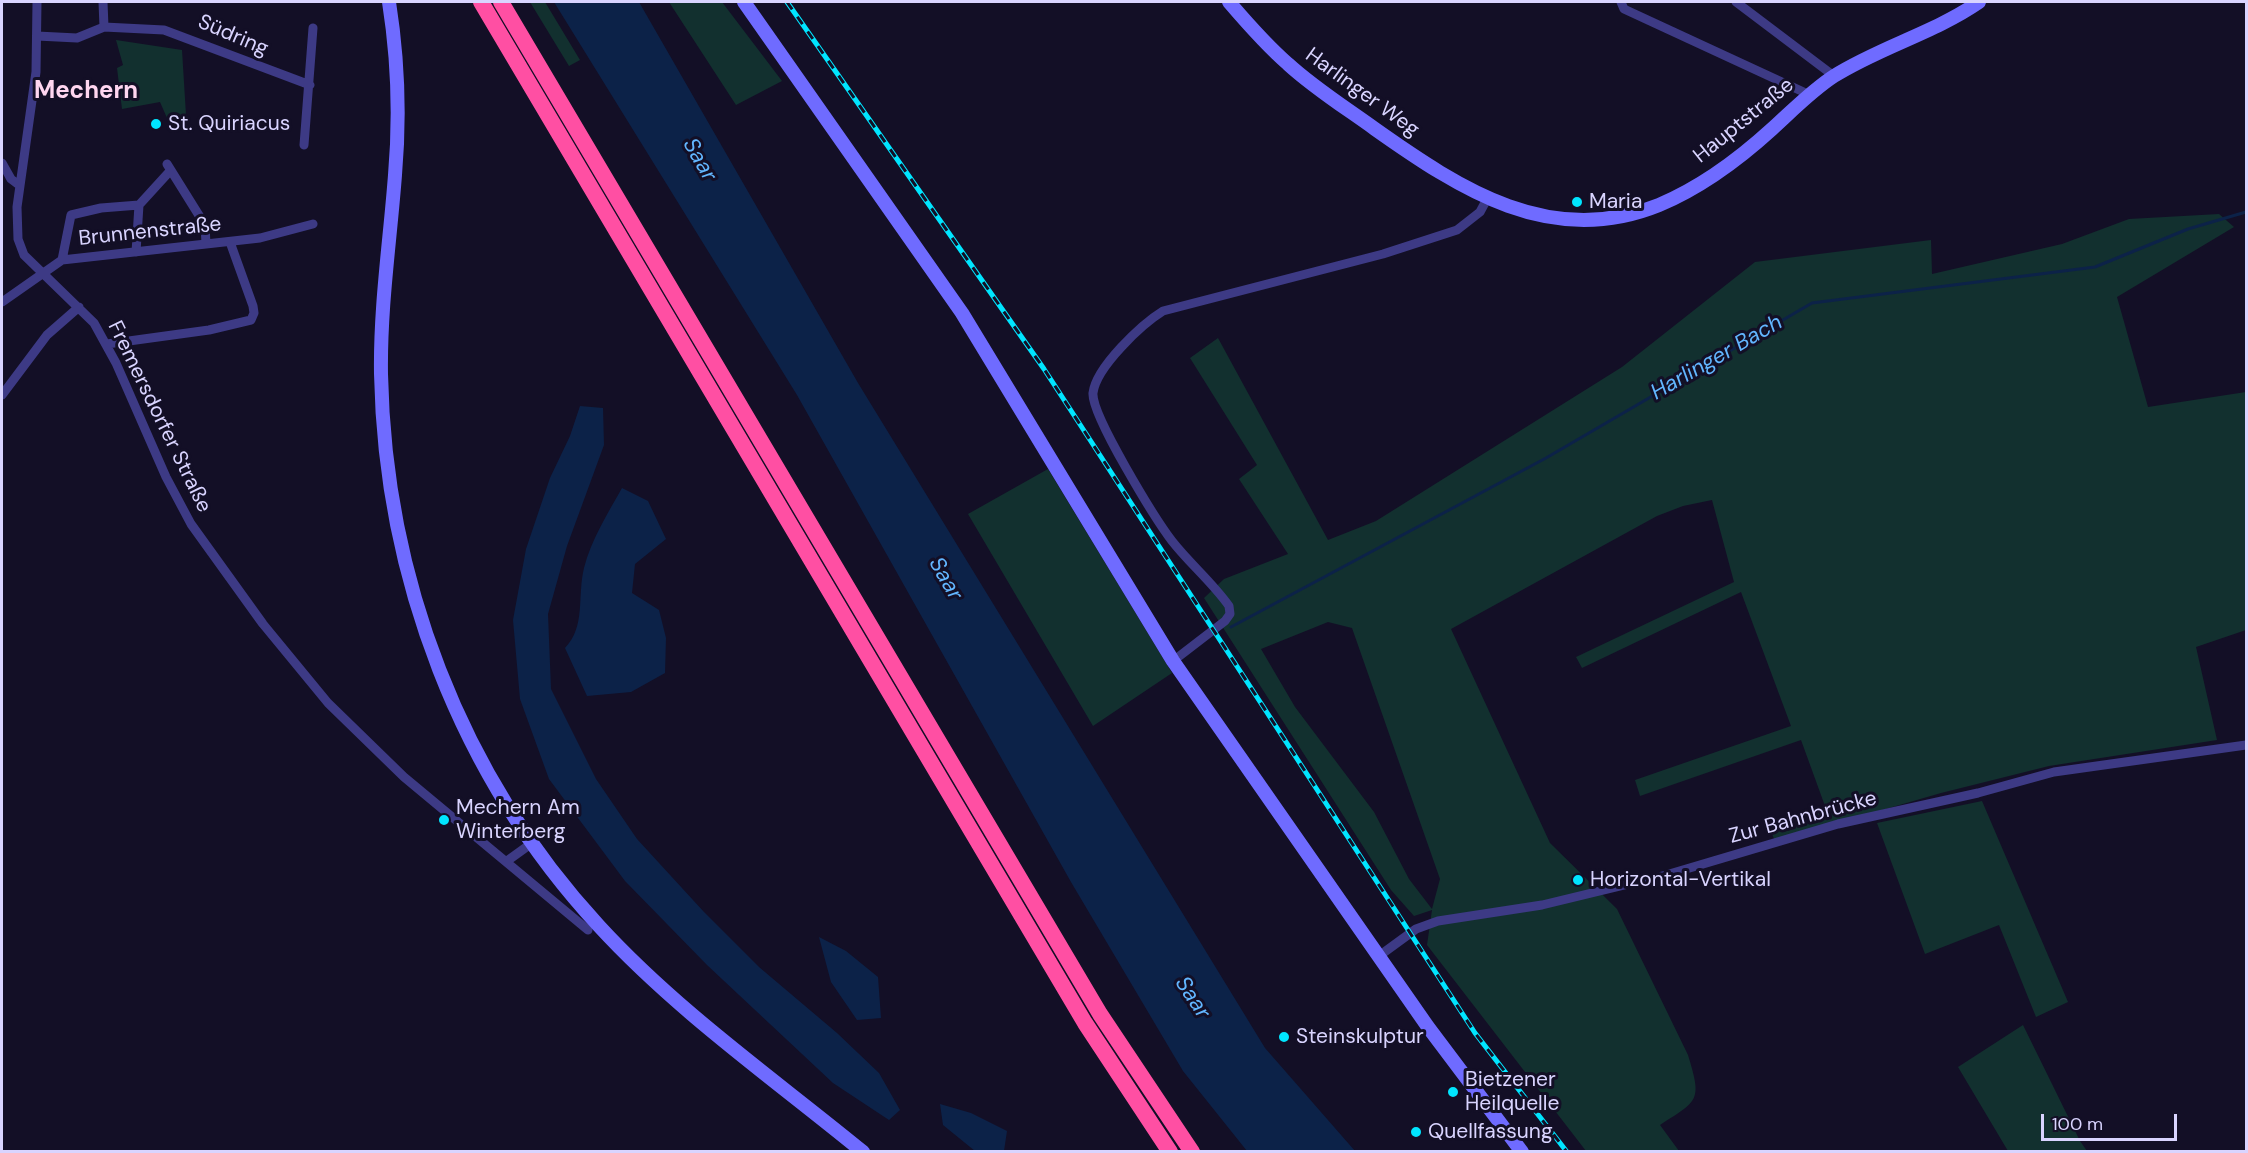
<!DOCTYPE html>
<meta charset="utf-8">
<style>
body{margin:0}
#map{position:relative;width:2248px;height:1153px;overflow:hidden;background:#130f26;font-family:"DM Sans",sans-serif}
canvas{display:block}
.frame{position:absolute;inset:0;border:3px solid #d9d4ff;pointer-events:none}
.scale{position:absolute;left:2041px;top:1114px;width:136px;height:27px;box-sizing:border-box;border:3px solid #d9d4ff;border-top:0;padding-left:8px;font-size:18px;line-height:21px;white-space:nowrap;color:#d9d4ff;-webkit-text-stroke:4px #130f26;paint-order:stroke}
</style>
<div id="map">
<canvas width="2248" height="1153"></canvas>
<div class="frame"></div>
<div class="scale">100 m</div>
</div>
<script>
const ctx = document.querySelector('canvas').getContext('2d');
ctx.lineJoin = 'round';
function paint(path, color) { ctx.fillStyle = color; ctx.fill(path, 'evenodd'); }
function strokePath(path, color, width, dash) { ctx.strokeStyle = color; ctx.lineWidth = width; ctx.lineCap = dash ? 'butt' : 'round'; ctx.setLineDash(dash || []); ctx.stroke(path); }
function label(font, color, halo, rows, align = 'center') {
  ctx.font = font + ' "DM Sans",sans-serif'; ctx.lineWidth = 6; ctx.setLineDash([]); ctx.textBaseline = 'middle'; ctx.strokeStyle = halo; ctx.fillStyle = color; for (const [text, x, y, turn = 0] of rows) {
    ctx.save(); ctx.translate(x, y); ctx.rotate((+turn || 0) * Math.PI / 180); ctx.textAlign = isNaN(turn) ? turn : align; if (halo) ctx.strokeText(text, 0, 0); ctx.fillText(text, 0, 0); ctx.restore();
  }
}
const green = new Path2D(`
 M530,2H545L580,60L569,66Z
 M669,2H722L782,81L736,105Z
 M116,40L182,50L186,115L167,118L160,102L122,109L117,68L123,65Z
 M2219,214L2234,227L2117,297L2148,407L2246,392V630L2196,647L2217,740L2049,766L1941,793L1775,841L1768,825L1825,806L1801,740L1640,796L1635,780L1791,726L1741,592L1582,668L1576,657L1734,582L1712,500L1683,506L1657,516L1451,629L1550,843L1617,909L1688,1055C1702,1101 1699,1100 1660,1125L1679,1151H1586L1427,945L1432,910L1414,916L1391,890L1204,598L1224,579L1288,554L1239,479L1257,465L1190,358L1218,338L1328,540L1376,521L1622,367L1755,262L1931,240L1932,274L2062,244L2129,219ZM1328,622L1352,628L1440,879L1432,909L1409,879L1374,812L1295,707L1261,649Z
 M1048,469L1172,673L1093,726L968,514Z
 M1982,801L2068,1002L2036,1017L1999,925L1925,954L1877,823Z
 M2023,1025L2080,1141L2087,1151H2008L1958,1067Z`);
const water = new Path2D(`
 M554,2H639L858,383L1265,1048L1355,1151H1247L1183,1071L1071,882L797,395Z
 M580,406L603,408L604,445L567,546L548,614L551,689L596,779L637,839L704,912L759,967L837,1033L879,1073L900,1110L889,1120L833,1083L707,965L625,881L549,779L520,699L513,620L526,549L550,478L570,436Z
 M622,488L648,501L666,539L635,564L632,593L659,610L666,638L665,673L631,692L587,696L565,648C586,626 577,597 584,568C591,540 608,513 622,488Z
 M819,937L846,951L878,977L881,1018L857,1020L831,982Z
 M940,1104L971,1113L1007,1131L1004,1151H975L943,1125Z`);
const stream = new Path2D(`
 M1231,627L1546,458L1812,303L2095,267L2188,229L2246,212`);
const street = new Path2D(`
 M37,2L36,72L17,207L18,239L24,255L94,323L116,363L166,477L191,524L263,624L328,703L404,777L588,930
 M103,2L104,27
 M1621,2L1624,9L1810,95
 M1736,2L1834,76
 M37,36L77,38L104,27L164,30L310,85
 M304,145L313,28
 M2,163L11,179L19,185
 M167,164L205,225L206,244
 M136,252L139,205L170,171
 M62,260L71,215L101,208L139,205
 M2,302L62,260L260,238L313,224
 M107,344L209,330L251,320L254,313L253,306L230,242
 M2,395L47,335L79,307
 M1173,661L1225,621L1230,614L1229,606C1212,582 1190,564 1172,541C1156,520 1091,415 1093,393C1096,367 1142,324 1163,311L1383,254L1457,230L1480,212L1487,199
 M507,861L532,843
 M1379,956L1416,929L1438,921L1542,905L1666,875L1838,824L1978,793L2054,772L2246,745`);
const secondary = new Path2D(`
 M389,2C398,59 400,117 395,175C390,241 380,307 381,374C385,577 460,776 599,926C677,1011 774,1079 863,1152
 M744,2L962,313L1173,661L1428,1027L1522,1152
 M1229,2C1247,23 1266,45 1288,64C1314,88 1346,108 1375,129C1460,189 1551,249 1659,205C1702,187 1738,160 1772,129C1792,111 1811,91 1834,76C1880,47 1934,33 1979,2`);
const highway = new Path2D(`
 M481,2L1085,1023L1170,1152
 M501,2L1100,1014L1192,1152`);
const rail = new Path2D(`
 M787,2L1044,369L1475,1033L1567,1152`);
const markers = [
 [156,124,6,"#00e5ff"],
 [1577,202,6,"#00e5ff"],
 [444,820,6,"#00e5ff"],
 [1578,880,6,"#00e5ff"],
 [1284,1037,6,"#00e5ff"],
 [1453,1092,6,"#00e5ff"],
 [1416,1132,6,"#00e5ff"]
];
const streetNames = [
 ["Südring",233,36,23],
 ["Harlinger Weg",1362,93,36],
 ["Hauptstraße",1744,121,-39],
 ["Brunnenstraße",150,232,-6],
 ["Fremersdorfer Straße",159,417,64],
 ["Zur Bahnbrücke",1803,818,-15]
];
const poiNames = [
 ["St. Quiriacus",168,124],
 ["Maria",1589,202],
 ["Mechern Am",456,808],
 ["Winterberg",456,832],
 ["Horizontal-Vertikal",1590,880],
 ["Steinskulptur",1296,1037],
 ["Bietzener",1465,1080],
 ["Heilquelle",1465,1104],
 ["Quellfassung",1428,1132]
];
const waterNames = [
 ["Saar",699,160,60],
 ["Harlinger Bach",1717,358,-30],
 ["Saar",945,579,60],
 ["Saar",1192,998,57]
];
const quarterNames = [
 ["Mechern",86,92]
];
paint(green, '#12302f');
paint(water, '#0c2248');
strokePath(stream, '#0c2248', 3);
strokePath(street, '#3d3a85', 9);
strokePath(secondary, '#6f6bff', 14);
strokePath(highway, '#ff4fa3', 16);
strokePath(rail, '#00e5ff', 5);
strokePath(rail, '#130f26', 3, [9]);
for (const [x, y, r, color] of markers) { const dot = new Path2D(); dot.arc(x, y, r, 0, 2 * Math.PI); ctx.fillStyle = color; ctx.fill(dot); strokePath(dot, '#130f26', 2); }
label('21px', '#d9d4ff', '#130f26', streetNames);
label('21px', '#d9d4ff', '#130f26', poiNames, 'left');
label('italic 22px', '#62b6ff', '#130f26', waterNames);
label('bold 24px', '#ffd6f0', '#130f26', quarterNames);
</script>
